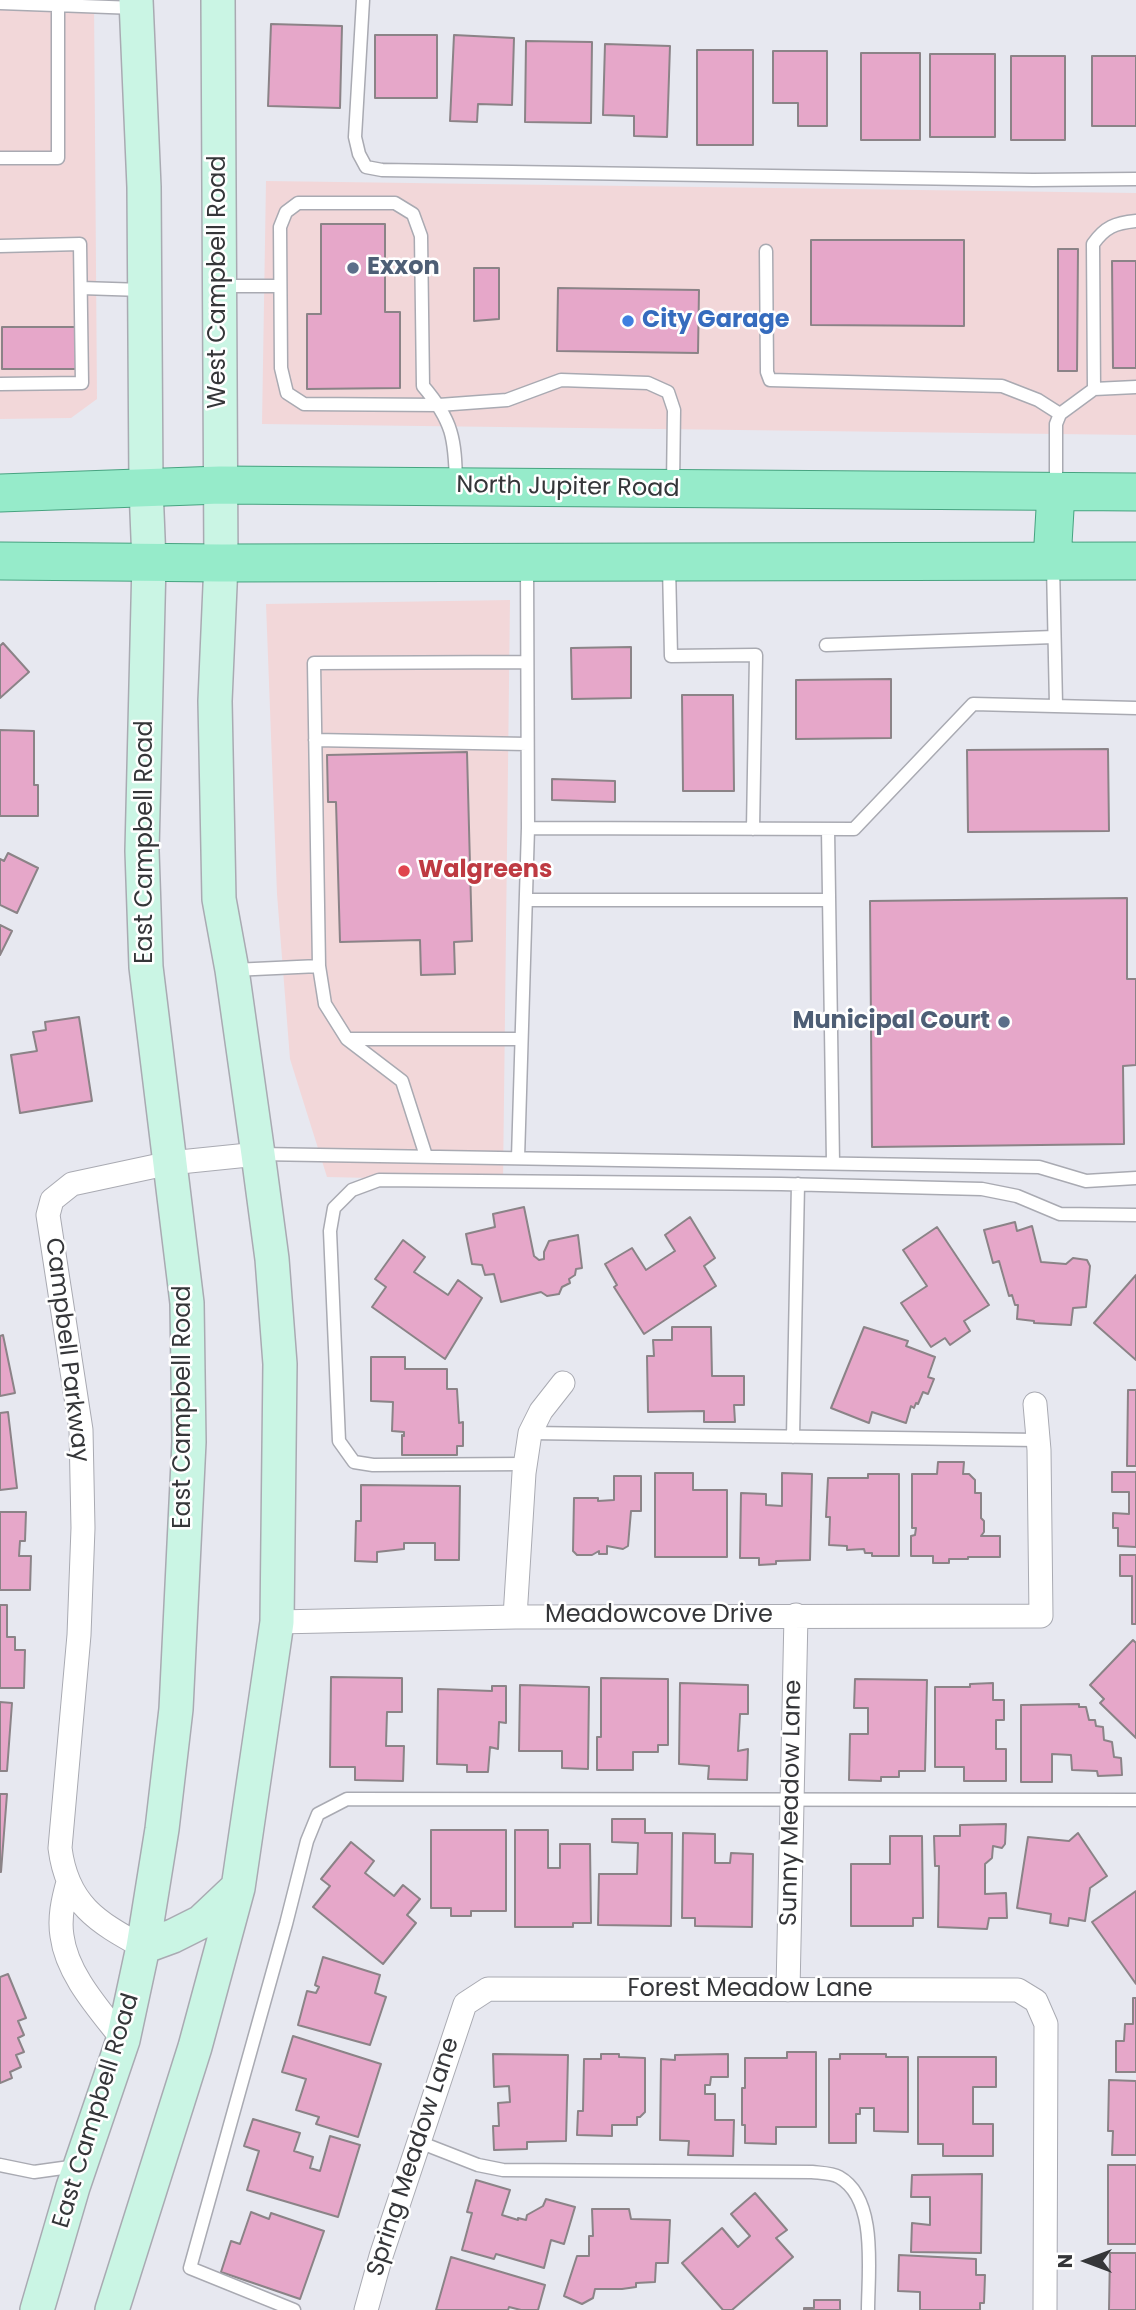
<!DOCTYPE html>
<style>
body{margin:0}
#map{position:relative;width:1136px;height:2310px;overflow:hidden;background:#e7e8f0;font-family:Poppins,sans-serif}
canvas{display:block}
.north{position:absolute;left:1052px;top:2226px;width:70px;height:70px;-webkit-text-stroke:5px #fff;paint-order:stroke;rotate:270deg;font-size:19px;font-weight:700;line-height:28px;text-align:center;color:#353639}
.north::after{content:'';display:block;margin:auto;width:24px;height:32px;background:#353639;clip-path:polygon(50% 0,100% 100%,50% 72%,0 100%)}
</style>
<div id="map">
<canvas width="1136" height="2310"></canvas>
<div class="north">N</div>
</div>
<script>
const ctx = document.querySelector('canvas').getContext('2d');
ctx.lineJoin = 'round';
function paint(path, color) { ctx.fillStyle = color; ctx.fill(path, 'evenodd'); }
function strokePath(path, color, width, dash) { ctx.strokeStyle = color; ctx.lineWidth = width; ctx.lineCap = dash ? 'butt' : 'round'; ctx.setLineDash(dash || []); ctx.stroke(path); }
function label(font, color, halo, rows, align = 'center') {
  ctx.font = font + ' Poppins,sans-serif'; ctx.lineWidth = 5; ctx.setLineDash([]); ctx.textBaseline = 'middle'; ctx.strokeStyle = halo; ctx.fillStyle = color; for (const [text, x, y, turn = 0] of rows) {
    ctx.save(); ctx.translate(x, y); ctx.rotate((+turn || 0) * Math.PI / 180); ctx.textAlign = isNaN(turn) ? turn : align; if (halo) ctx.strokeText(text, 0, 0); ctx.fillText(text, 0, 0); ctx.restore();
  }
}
const commercial = new Path2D(`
 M0,0H94L97,399L71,418L0,419Z
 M266,181L1136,193V435L262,424Z
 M510,600L503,1181L327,1177L290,1059L277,894L266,604Z`);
const building = new Path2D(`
 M271,24L342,26L340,108L268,106Z
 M375,35H437V98H375Z
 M454,35L514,38L512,105L478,104L477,122L450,121Z
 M526,41L592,42L591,123L525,122Z
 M605,44L670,46L667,137L634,136V116L603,115Z
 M697,50H753V145H697Z
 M773,51H827V126H798V103H773Z
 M861,53H920V140H861Z
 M930,54H995V137H930Z
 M1011,56H1065V140H1011Z
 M1092,56H1136V126H1092Z
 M321,224H385V312H400V388L307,389V314H321Z
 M811,240H964V326L811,325Z
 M1058,249H1078L1077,371H1058Z
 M1112,261H1136V368H1113Z
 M474,268H499V319L474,321Z
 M558,288L699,290L698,353L557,351Z
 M2,327H78V369H2Z
 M3,643L29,672L0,698V646Z
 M631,647V698L572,699L571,648Z
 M891,679V738L796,739V680Z
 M682,695H733L734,791H683Z
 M0,730L34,731V785H38V816H0Z
 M1108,749L1109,831L968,832L967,750Z
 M467,752L472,941L454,942L455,974L421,975L420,940L340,942L336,802H328L327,755Z
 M552,779L615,781V802L552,800Z
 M8,853L38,868L17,913L0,905V859L4,861Z
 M1127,898V979H1136V1065L1123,1066L1124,1144L872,1147L870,901Z
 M0,925L12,931L0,955Z
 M79,1017L92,1101L20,1113L11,1055L37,1051L33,1032L46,1030L45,1022Z
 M524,1207L534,1256L539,1260L544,1259V1252L549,1241L578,1235L582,1268L576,1269L575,1275L569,1279L570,1283L562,1287L559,1294L547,1296L541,1292L501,1302L494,1274L485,1275L482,1265L472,1264L466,1234L495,1227L493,1214Z
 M690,1217L715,1258L704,1266L716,1286L644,1334L614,1287L617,1285L605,1264L632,1248L646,1270L675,1251L665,1235Z
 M1015,1222L1017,1231L1032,1226L1041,1262L1066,1264L1073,1258L1087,1260L1090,1266L1086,1307L1073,1308L1071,1325L1034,1323V1321L1017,1319L1018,1305H1015L1012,1295L1009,1296L999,1261L993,1263L984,1230Z
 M937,1227L989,1305L964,1321L970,1331L950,1345L945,1338L931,1347L901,1303L927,1286L903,1250Z
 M403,1240L425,1257L414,1272L448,1295L458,1280L482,1298L445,1359L372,1307L386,1287L375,1279Z
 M1136,1275V1360L1094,1323Z
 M672,1327H711L712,1376H744V1405H734L735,1422H704V1411L648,1412L647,1356H654L653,1340H672Z
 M864,1327L908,1341L906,1346L935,1357L928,1377L934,1379L928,1394L923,1392L918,1404L916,1403L914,1408L911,1406L906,1423L872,1412L869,1423L831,1408Z
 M3,1335L15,1393L0,1396V1336Z
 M371,1357H405V1369H447V1389H457L459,1423L463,1422V1446H457V1455H402V1435L404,1436V1432L392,1431L393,1402L371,1401Z
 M1128,1390H1136V1466H1127Z
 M8,1412L17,1488L0,1490V1413Z
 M938,1462H964L963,1474H969L975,1480V1493H981V1518L984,1521V1532L981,1536H1000V1557H968V1559H949V1563H933V1556H911V1536L915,1535L916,1528H912V1474H937Z
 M1112,1472H1136V1547L1118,1546V1528H1113V1513L1129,1514V1492H1112Z
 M655,1473H693V1490H727V1557H655Z
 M782,1473L812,1474L810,1560L776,1561V1564L759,1565V1558H740L741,1493L766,1494V1505L782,1506Z
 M868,1474H899V1556H872V1553H865L864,1549L847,1550V1546L829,1545L830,1517H826L828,1478H868Z
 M614,1476H641V1511H631L628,1546L623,1549L607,1546V1554H599V1551L592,1555H577L573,1551L574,1498H598V1501L614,1500Z
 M361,1485L460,1486L459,1560H435V1543H404V1549L377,1552V1562L355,1561L356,1521H361Z
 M0,1512H26L25,1541H20L19,1556H31L30,1590H0Z
 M1120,1555H1136V1624H1132V1576H1120Z
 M0,1605H7V1637H15V1650H25L24,1688H0Z
 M1133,1640L1136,1643V1738L1100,1703L1104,1699L1090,1685Z
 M331,1677L402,1678V1712H387L386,1746H404L403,1781L355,1780V1767H330Z
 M601,1678L668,1679V1745H658V1752H633V1770H597V1737H601Z
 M855,1679L927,1680L925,1771H899V1777H881V1781L849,1780L850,1734H868V1708H854Z
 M680,1683L748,1685V1714H740L738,1751L748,1749L747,1780L708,1779L709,1766L679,1764Z
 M993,1683V1700H1004V1720H996V1749H1006V1781H964V1767H935V1687H970V1684Z
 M520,1685L589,1687L588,1769L562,1768V1751H519Z
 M492,1686H506V1723L499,1722L498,1749L490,1747L488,1772H467V1765L437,1764L438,1689L492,1691Z
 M0,1702L12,1703L7,1771H0Z
 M1079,1704V1707H1086L1089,1720H1095L1096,1726L1103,1727L1104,1740L1112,1742L1114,1757L1121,1758L1122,1775L1098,1776L1097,1771L1072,1770L1071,1755L1052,1754V1782H1021V1705Z
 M0,1794H7L1,1872H0Z
 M612,1819H645V1833H672L671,1926L598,1925L599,1874H637L638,1843L612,1842Z
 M1006,1824L1005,1844L1002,1848L993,1846L992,1858L985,1864V1894L1006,1893L1007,1918H989L987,1929L938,1927L939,1866H935L934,1836H960V1825Z
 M431,1830H506V1911H471V1916H451V1908H431Z
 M515,1830H548V1868H560V1844H590L591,1923H573V1927H515Z
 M683,1833L715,1834V1863H730L731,1853L753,1854L752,1927L695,1926V1918H682Z
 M1078,1833L1107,1876L1090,1888L1085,1921L1069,1918L1068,1926L1050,1923L1051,1914L1017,1908L1028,1837L1069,1841Z
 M890,1836H922L923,1918H913V1926H851V1864H890Z
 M351,1842L374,1861L365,1873L394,1896L403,1885L420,1899L407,1915L416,1923L383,1964L313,1907L330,1886L321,1879Z
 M1136,1891V1984L1092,1922Z
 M323,1957L380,1975L375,1993L386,1997L370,2045L298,2025L307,1991L316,1993L319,1987L315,1985Z
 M8,1974L26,2018L18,2021L24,2035L18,2038L24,2052L16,2055L21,2067L10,2072L12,2078L0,2083V1977Z
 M1133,1998H1136V2072H1116V2041H1124L1125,2024H1133Z
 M293,2036L381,2064L358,2137L316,2124L319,2117L296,2110L306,2079L282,2072Z
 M787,2052H816V2127H776V2144L745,2143V2125H742V2088H745V2058H787Z
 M493,2054L568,2055L566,2141L527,2142V2149L494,2150L493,2126H499L498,2103L510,2102L509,2086L494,2087Z
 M601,2054H619V2057L645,2058V2112L640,2117H637V2125H612V2136L577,2135L578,2111H583L584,2059H601Z
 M728,2054V2077H711L710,2085H705V2094H715V2120H734L733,2156L688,2155L689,2141L660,2140L661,2059L675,2060V2055Z
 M840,2054H886V2057H908V2132L874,2131V2108H860V2114H856V2143H829V2059H840Z
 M918,2057H996V2087H973V2124H993V2156H943V2144H918Z
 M1109,2080L1136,2081V2155H1112L1113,2131H1108Z
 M253,2119L300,2133L294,2151L313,2157L310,2168L320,2171L330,2136L360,2145L338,2217L247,2190L259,2151L244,2146Z
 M1108,2165H1136V2244H1108Z
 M982,2174L981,2253L911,2252L912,2223L930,2225V2197H911L912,2175Z
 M476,2180L510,2190L502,2215L518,2220V2218L526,2220L527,2215L543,2206L546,2199L575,2207L564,2244L551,2240L544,2268L496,2254L494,2259L462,2250L472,2213L467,2212Z
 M755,2193L787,2230L776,2238L793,2257L732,2310H723L682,2263L722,2228L738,2247L750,2236L731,2214Z
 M592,2209H629L631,2219L670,2220L668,2263H656L655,2282L636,2283V2287L622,2289H595L593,2298L582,2304L564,2296L577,2256H589V2236H593Z
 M251,2212L269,2219L271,2213L324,2231L300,2299L221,2272L231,2241L240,2244Z
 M1110,2253H1136V2310H1109Z
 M899,2255L976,2259V2275H985L984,2303H980V2310H920V2292L898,2291Z
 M451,2257L545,2285L538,2310H521L509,2307L508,2310H436Z
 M814,2300H840V2310H804V2308H814Z`);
const lane = new Path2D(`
 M363,0L355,137L359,154L366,167L382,170L1033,180L1136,179
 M0,3L136,8
 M0,158H58V0
 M0,246L80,244L82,383L0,384
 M766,251L767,372L770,380L1002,386L1038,400L1060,414
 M220,286H280
 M81,288L143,290
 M1094,389L1093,244C1105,227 1115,223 1136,221
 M456,483C455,439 453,421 423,386L421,236L413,214L395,203H298L286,212L280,227L281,368L287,393L304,404L439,405L507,400L561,380L648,383L668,392L674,410L673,486
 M1056,488V424L1060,414L1094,389L1136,387
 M527,565L528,828
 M1053,565L1056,705
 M669,566L671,656L756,655L753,829
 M826,645L1054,637
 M315,740L527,744
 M828,829L833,1163
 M526,900H829
 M319,966L314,663L527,662
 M233,970L319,966L325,1004L347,1039L402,1081L426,1156
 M347,1039H521
 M259,1154L1039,1167L1086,1181L1136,1178
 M518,1158L528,828L854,829L973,704L1136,708
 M530,1433L1038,1440
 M793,1437L798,1184
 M525,1464L373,1465L354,1462L339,1441L330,1231L334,1208L352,1190L379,1180L781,1184L982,1189L1017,1196L1060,1214L1136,1215
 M419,2142L478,2165L503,2170L812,2172C820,2173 832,2173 839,2177C878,2199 868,2272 868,2310
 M0,2165L34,2172L77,2166
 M294,2310L190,2268L286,1924L307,1841L318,1814L347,1799L1136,1800`);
const street = new Path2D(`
 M515,1617L524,1473L530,1433L541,1411L563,1383
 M277,1622L515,1617L1041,1616L1039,1450L1035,1404
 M68,1882C63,1900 59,1918 62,1936C67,1975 100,2010 123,2040
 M143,1947C97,1922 67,1904 60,1848L79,1635L83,1528L81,1430L48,1215L52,1200L72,1184L170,1163L258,1154
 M788,1990L796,1615
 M366,2310L381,2256L465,2004L488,1989L1018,1990L1036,2001L1046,2024L1045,2310`);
const secondary = new Path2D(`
 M143,1947L173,1936L201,1922L237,1888
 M37,2310L73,2187L123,2040L143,1947L162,1829L176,1709L189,1442L187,1303L146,967L142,851L149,562L146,488L144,187L136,0
 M112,2310L195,2047L238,1888L277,1622L280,1364L272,1259L258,1154L232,970L219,899L215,701L221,563L218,0`);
const primary = new Path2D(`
 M0,493L220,485L1136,492
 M0,561L221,563L1136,561
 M1052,561L1056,492`);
const markers = [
 [353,268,7,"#5c6f8a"],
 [628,321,7,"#3f7fe0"],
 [404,871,7,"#e0444e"],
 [1004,1022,7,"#5c6f8a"]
];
const serviceNames = [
 ["Exxon",367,268],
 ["Municipal Court",990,1022,"right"]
];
const streetNames = [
 ["West Campbell Road",219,282,-90],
 ["North Jupiter Road",568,488,1],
 ["East Campbell Road",146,842,-90],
 ["Campbell Parkway",66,1350,83],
 ["East Campbell Road",184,1407,-90],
 ["Meadowcove Drive",659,1616],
 ["Sunny Meadow Lane",792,1803,-89],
 ["Forest Meadow Lane",750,1990],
 ["East Campbell Road",97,2111,-73],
 ["Spring Meadow Lane",414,2157,-72]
];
const shopNames = [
 ["City Garage",642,321]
];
const healthNames = [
 ["Walgreens",418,871]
];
paint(commercial, '#f2d7d9');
paint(building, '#e6a7c9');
strokePath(building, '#8b8387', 2);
strokePath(lane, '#a9aab2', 15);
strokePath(street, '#a9aab2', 25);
strokePath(secondary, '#a9aab2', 36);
strokePath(primary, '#47a380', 39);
strokePath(lane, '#fff', 12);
strokePath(street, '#fff', 23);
strokePath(secondary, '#caf5e4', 33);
strokePath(primary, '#96ebca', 37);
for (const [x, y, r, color] of markers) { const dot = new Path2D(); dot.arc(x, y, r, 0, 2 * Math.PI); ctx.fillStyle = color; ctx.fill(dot); strokePath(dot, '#fff', 2.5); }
label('bold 24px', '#4e5e75', '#fff', serviceNames, 'left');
label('24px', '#353639', '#fff', streetNames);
label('bold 24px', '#366cbe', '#fff', shopNames, 'left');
label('bold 24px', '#be3a42', '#fff', healthNames, 'left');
</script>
